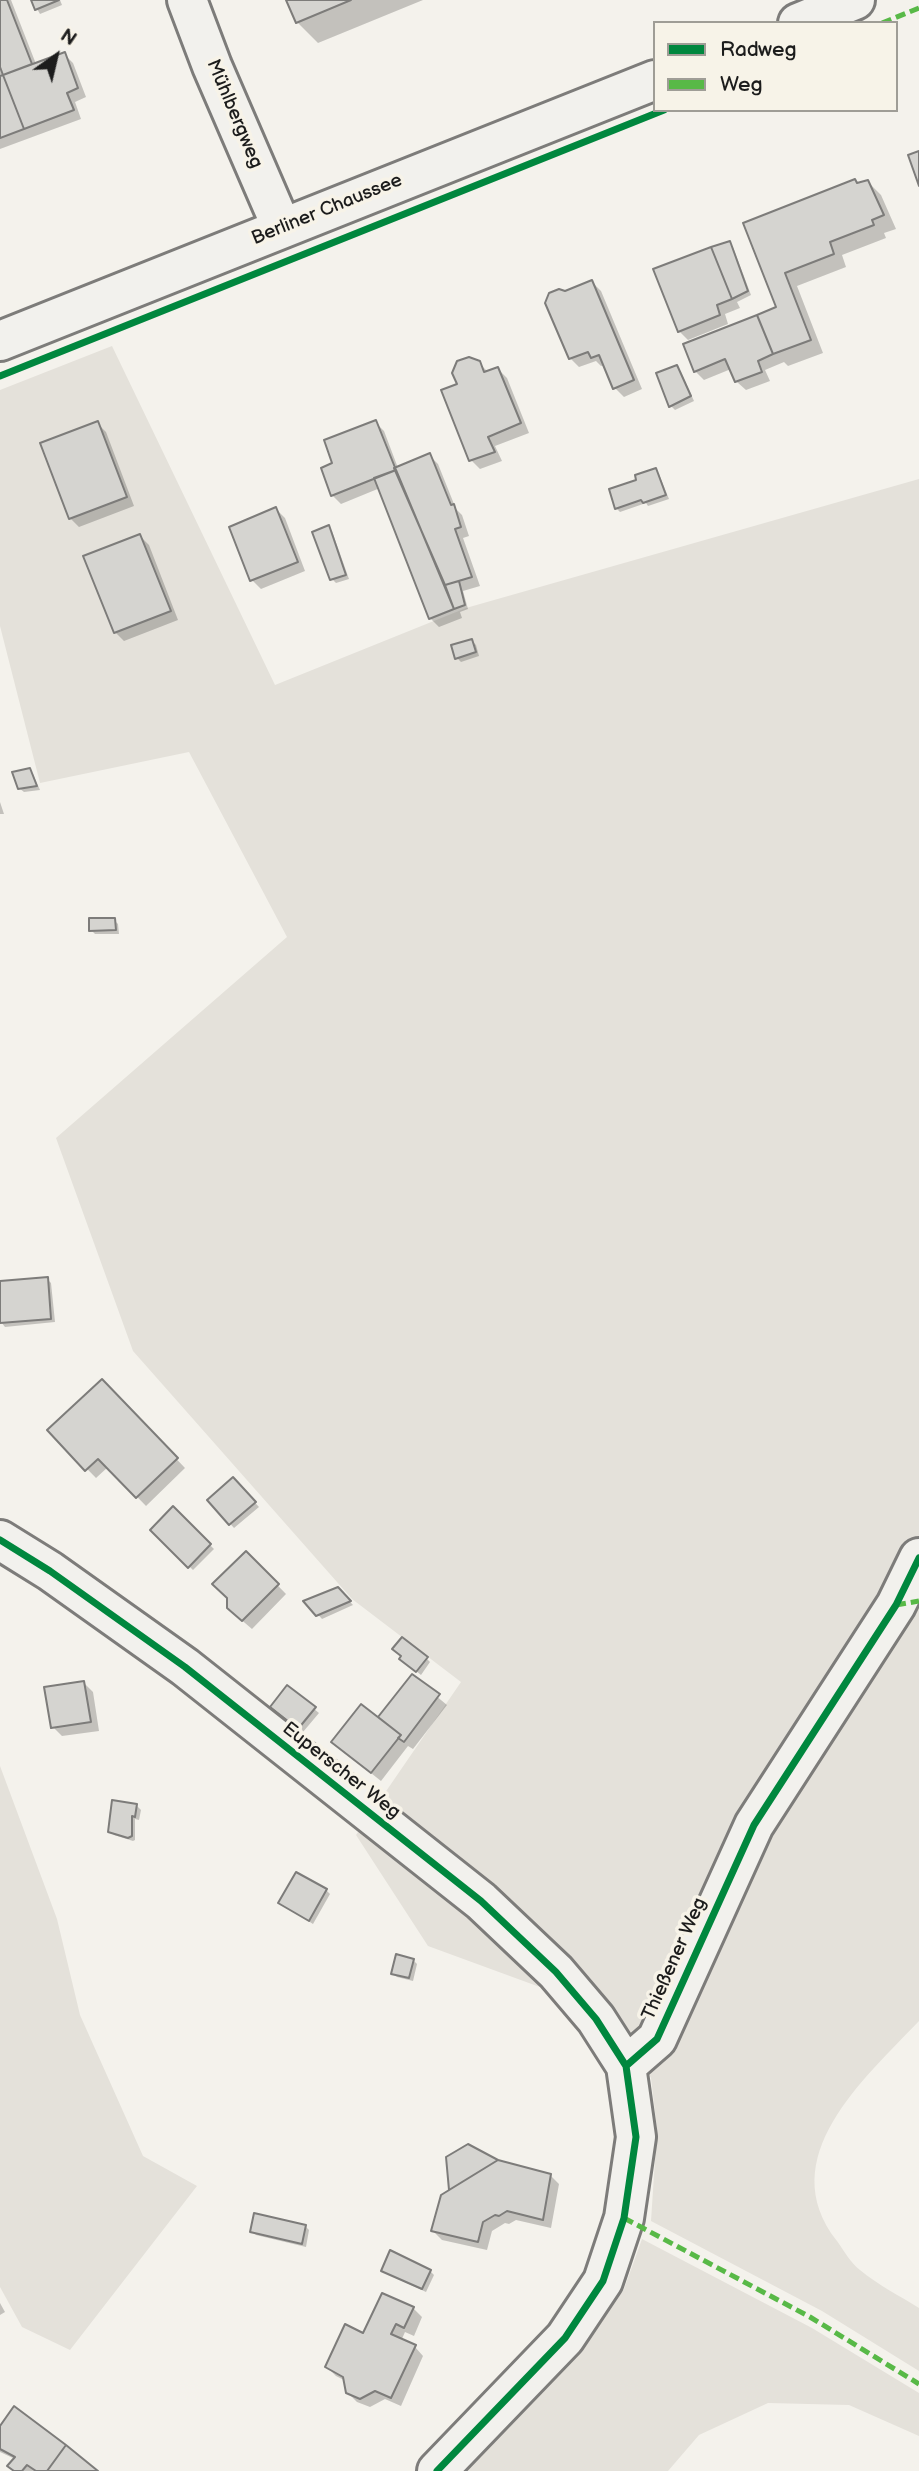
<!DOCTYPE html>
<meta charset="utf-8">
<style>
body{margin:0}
#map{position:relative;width:919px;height:2471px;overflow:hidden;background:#f4f2ec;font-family:"Balsamiq Sans",sans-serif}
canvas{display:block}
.legend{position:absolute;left:653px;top:21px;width:245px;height:91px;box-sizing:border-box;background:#f7f3e8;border:2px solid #9f9d96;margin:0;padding:9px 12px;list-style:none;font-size:21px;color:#1c1c1c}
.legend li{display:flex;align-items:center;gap:14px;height:35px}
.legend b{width:35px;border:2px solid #9f9d96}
.north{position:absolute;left:21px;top:21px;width:70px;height:70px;-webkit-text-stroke:5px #f7f3e8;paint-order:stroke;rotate:34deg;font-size:19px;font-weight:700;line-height:28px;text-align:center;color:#1c1c1c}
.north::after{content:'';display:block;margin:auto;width:24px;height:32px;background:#1c1c1c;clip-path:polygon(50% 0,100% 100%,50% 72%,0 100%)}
</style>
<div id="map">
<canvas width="919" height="2471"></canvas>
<ul class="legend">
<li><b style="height:9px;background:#00873e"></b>Radweg</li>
<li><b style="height:9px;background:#58b947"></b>Weg</li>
</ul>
<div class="north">N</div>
</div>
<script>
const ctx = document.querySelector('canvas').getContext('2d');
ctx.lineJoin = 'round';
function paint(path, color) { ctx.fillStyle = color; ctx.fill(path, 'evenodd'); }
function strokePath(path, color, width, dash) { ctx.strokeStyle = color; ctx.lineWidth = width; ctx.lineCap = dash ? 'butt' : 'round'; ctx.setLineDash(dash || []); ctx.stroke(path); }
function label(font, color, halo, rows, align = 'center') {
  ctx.font = font + ' "Balsamiq Sans",sans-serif'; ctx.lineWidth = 7; ctx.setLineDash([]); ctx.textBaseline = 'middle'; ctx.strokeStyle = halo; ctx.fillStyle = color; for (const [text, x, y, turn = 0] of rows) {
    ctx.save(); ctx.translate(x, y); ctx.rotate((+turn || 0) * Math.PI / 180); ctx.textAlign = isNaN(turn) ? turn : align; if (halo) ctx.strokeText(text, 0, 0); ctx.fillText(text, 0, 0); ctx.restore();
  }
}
const green = new Path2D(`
 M112,346L275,685L466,608L919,479V2021C864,2079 772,2158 837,2241C844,2251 851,2263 860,2270C878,2285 900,2296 919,2308V2371L822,2311L651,2221L657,2129L651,2078L625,2027L548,1990L428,1946L356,1835L461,1682L352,1599L133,1351L56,1138L287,937L189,752L40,783L0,626V390Z
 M0,1766L57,1919L80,2015L143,2156L197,2186L70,2350L22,2327L0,2287Z
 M642,2239L812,2328L919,2393V2436L849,2405L768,2403L699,2435L668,2471H461L543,2392L624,2289Z`);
const shadow = new Path2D(`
 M0,0H11L36,64L64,54L73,63L86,97L75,102L81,119L0,149Z
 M32,0H60L62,5L40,14Z
 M288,0H423L318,43L297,22Z
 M868,182L881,195L896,229L884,233L886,238L842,255L846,267L797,286L823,353L788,366L784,362L765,370L770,381L746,390L737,382L731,369L704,380L695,371L778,308L745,224Z
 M729,243L733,247L751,295L737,302L740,308L725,314L728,324L688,340L679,331Z
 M592,282L601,291L642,389L624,397L615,388L605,365L601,366L596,361L579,367L570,358L565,293Z
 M479,363L489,373L498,369L507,378L529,433L495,446L502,461L480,469L471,460Z
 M677,367L681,372L694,401L675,410L671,406Z
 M375,422L384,431L398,468L429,455L438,464L456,509L462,515L469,536L463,538L480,586L463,591L468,609L460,612L462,618L439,627L430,618L380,488L341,504L332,495L334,463Z
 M97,423L106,432L134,506L79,527L70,518Z
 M655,470L659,474L669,499L648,506L646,503L620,512L616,508L639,481Z
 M276,509L285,518L305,571L261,589L252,580Z
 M328,527L332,531L349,579L336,583L332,579Z
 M140,536L149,545L178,620L124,641L115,632Z
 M472,641L476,645L479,656L461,662L457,658Z
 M29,770L33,774L40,790L24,792L19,788Z
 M0,802L4,814H0Z
 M114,920L118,924L119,934H95L91,930Z
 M47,1279L51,1283L55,1322L5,1327L1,1322L0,1283Z
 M102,1381L185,1468L146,1506L108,1467L96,1478L50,1431Z
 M233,1479L259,1507L234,1528L209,1500Z
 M173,1509L214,1549L193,1570L152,1530Z
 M246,1553L286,1594L252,1629L238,1617Z
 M338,1589L353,1605L322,1619L306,1601Z
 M426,1658L430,1662L421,1675L406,1663Z
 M412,1676L447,1705L413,1749L408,1746L381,1781L342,1750L378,1719Z
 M84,1683L93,1692L99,1731L62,1736L53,1727Z
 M287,1687L319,1713L303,1732L276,1711Z
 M137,1806L141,1810L139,1820L135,1819V1840L133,1841L114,1835L110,1831Z
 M326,1890L330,1894L313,1924L280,1903Z
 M413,1960L417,1964L413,1981L397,1977L393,1973Z
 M468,2146L497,2161L550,2175L559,2184L551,2228L516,2220L509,2224L505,2223L492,2231L487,2250L442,2240L433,2231L452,2190L450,2189Z
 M305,2226L309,2230L306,2247L256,2235L252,2231Z
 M383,2270L430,2271L434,2275L426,2292L387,2274Z
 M0,2303L5,2312L0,2315Z
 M413,2308L422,2317L414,2336L405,2332L401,2341L415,2347L423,2356L401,2406L385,2399L370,2407L357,2402L347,2392L346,2381L336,2376L327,2367L364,2335Z
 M0,2429L94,2471H14L15,2459L0,2452Z`);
const building = new Path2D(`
 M0,0H7L32,64L3,75L0,67Z
 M31,0H59L35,10Z
 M286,0H351L296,23Z
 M65,52L78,88L67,93L74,110L24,129L3,75Z
 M3,75L24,129L0,138V76Z
 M919,151V186L908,155Z
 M855,179L857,183L868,180L884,215L872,220L874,225L830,242L834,254L785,273L811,340L773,354L757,315L776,307L743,223Z
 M730,241L748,291L732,299L711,247Z
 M711,247L732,299L717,305L720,315L678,332L653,269Z
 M592,280L634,380L613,389L599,355L591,358L588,352L569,359L545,303L549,293L559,289L565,291Z
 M757,315L773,354L758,361L762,372L735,382L725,359L694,372L683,344Z
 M469,357L480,361L484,372L498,367L521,423L488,437L495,452L469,461L441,390L457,384L452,373L457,361Z
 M677,365L691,396L669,407L656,373Z
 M376,420L396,470L331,496L321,468L332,463L324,440Z
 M98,421L127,497L69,519L40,443Z
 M430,453L451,505L454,504L461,527L455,529L472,577L445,585L394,468Z
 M656,468L666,495L643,503L641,500L615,509L609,489L636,480L635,475Z
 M396,470L454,609L429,619L374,478Z
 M276,507L298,562L250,581L229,527Z
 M329,525L346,575L330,580L312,532Z
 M140,534L171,611L114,633L83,556Z
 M459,581L465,605L454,609L445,585Z
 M472,639L476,652L455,659L451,645Z
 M30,768L37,786L18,789L12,772Z
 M89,918H115L116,930L89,931Z
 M48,1277L51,1319L0,1323V1281Z
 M102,1379L178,1458L136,1498L98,1459L85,1471L47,1430Z
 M233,1477L256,1502L229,1525L207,1500Z
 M173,1506L211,1544L188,1568L150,1530Z
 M246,1551L279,1584L242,1621L227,1608V1598L212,1584Z
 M338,1587L351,1601L316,1616L303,1601Z
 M402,1637L428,1657L416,1672L399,1659L401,1656L392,1649Z
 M412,1674L440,1694L404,1742L398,1738L401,1735L378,1717Z
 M84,1681L91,1722L51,1728L44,1687Z
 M287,1685L316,1707L298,1729L270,1707Z
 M361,1704L401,1735L371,1773L331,1742Z
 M112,1800L137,1804L135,1817L132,1816V1836L128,1838L108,1832Z
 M296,1872L327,1889L309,1921L278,1903Z
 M396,1954L414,1959L409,1978L391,1974Z
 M468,2144L498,2160L449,2190L446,2157Z
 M498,2160L551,2174L543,2220L507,2211L499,2216L495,2215L483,2222L478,2242L431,2231L441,2195Z
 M254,2213L306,2225L302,2244L250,2232Z
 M390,2250L431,2270L422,2289L381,2271Z
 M382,2293L414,2307L404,2328L396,2324L391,2334L416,2345L391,2398L375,2391L360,2399L346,2393L343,2377L325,2367L345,2324L363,2333Z
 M14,2406L66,2445L47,2471H36L27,2465L22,2471H14L7,2466L15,2457L0,2449V2426Z
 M66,2445L98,2471H47Z`);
const minor = new Path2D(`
 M187,0L212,66L282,228
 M0,1540L50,1571L185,1667L481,1901L556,1972L596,2019L626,2066L636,2137L624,2218L603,2281L565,2338L437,2471
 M626,2066L657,2039L754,1825L896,1605L919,1558`);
const major = new Path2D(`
 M798,23L855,0
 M0,341L655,80`);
const quiet = new Path2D(`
 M882,23L919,8
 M896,1605L919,1601
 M624,2218L810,2317L919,2384`);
const cycleway = new Path2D(`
 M0,376L664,110
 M0,1540L50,1571L185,1667L481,1901L556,1972L596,2019L626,2066L636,2137L624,2218L603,2281L565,2338L437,2471
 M626,2066L657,2039L754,1825L896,1605L919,1558`);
const streetNames = [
 ["Mühlbergweg",234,114,67],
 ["Berliner Chaussee",327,210,-22],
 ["Euperscher Weg",341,1771,38],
 ["Thießener Weg",675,1959,-66]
];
paint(green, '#e4e1da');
paint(shadow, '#0003');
paint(building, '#d5d4d0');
strokePath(building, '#7d7c7a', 2);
strokePath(minor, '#7d7c7a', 44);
strokePath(major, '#7d7c7a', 44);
strokePath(minor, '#f2f1ed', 38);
strokePath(major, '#f2f1ed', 38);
strokePath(quiet, '#58b947', 5, [10, 5]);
strokePath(cycleway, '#00873e', 7);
label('19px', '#1c1c1c', '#f7f3e8', streetNames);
</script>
